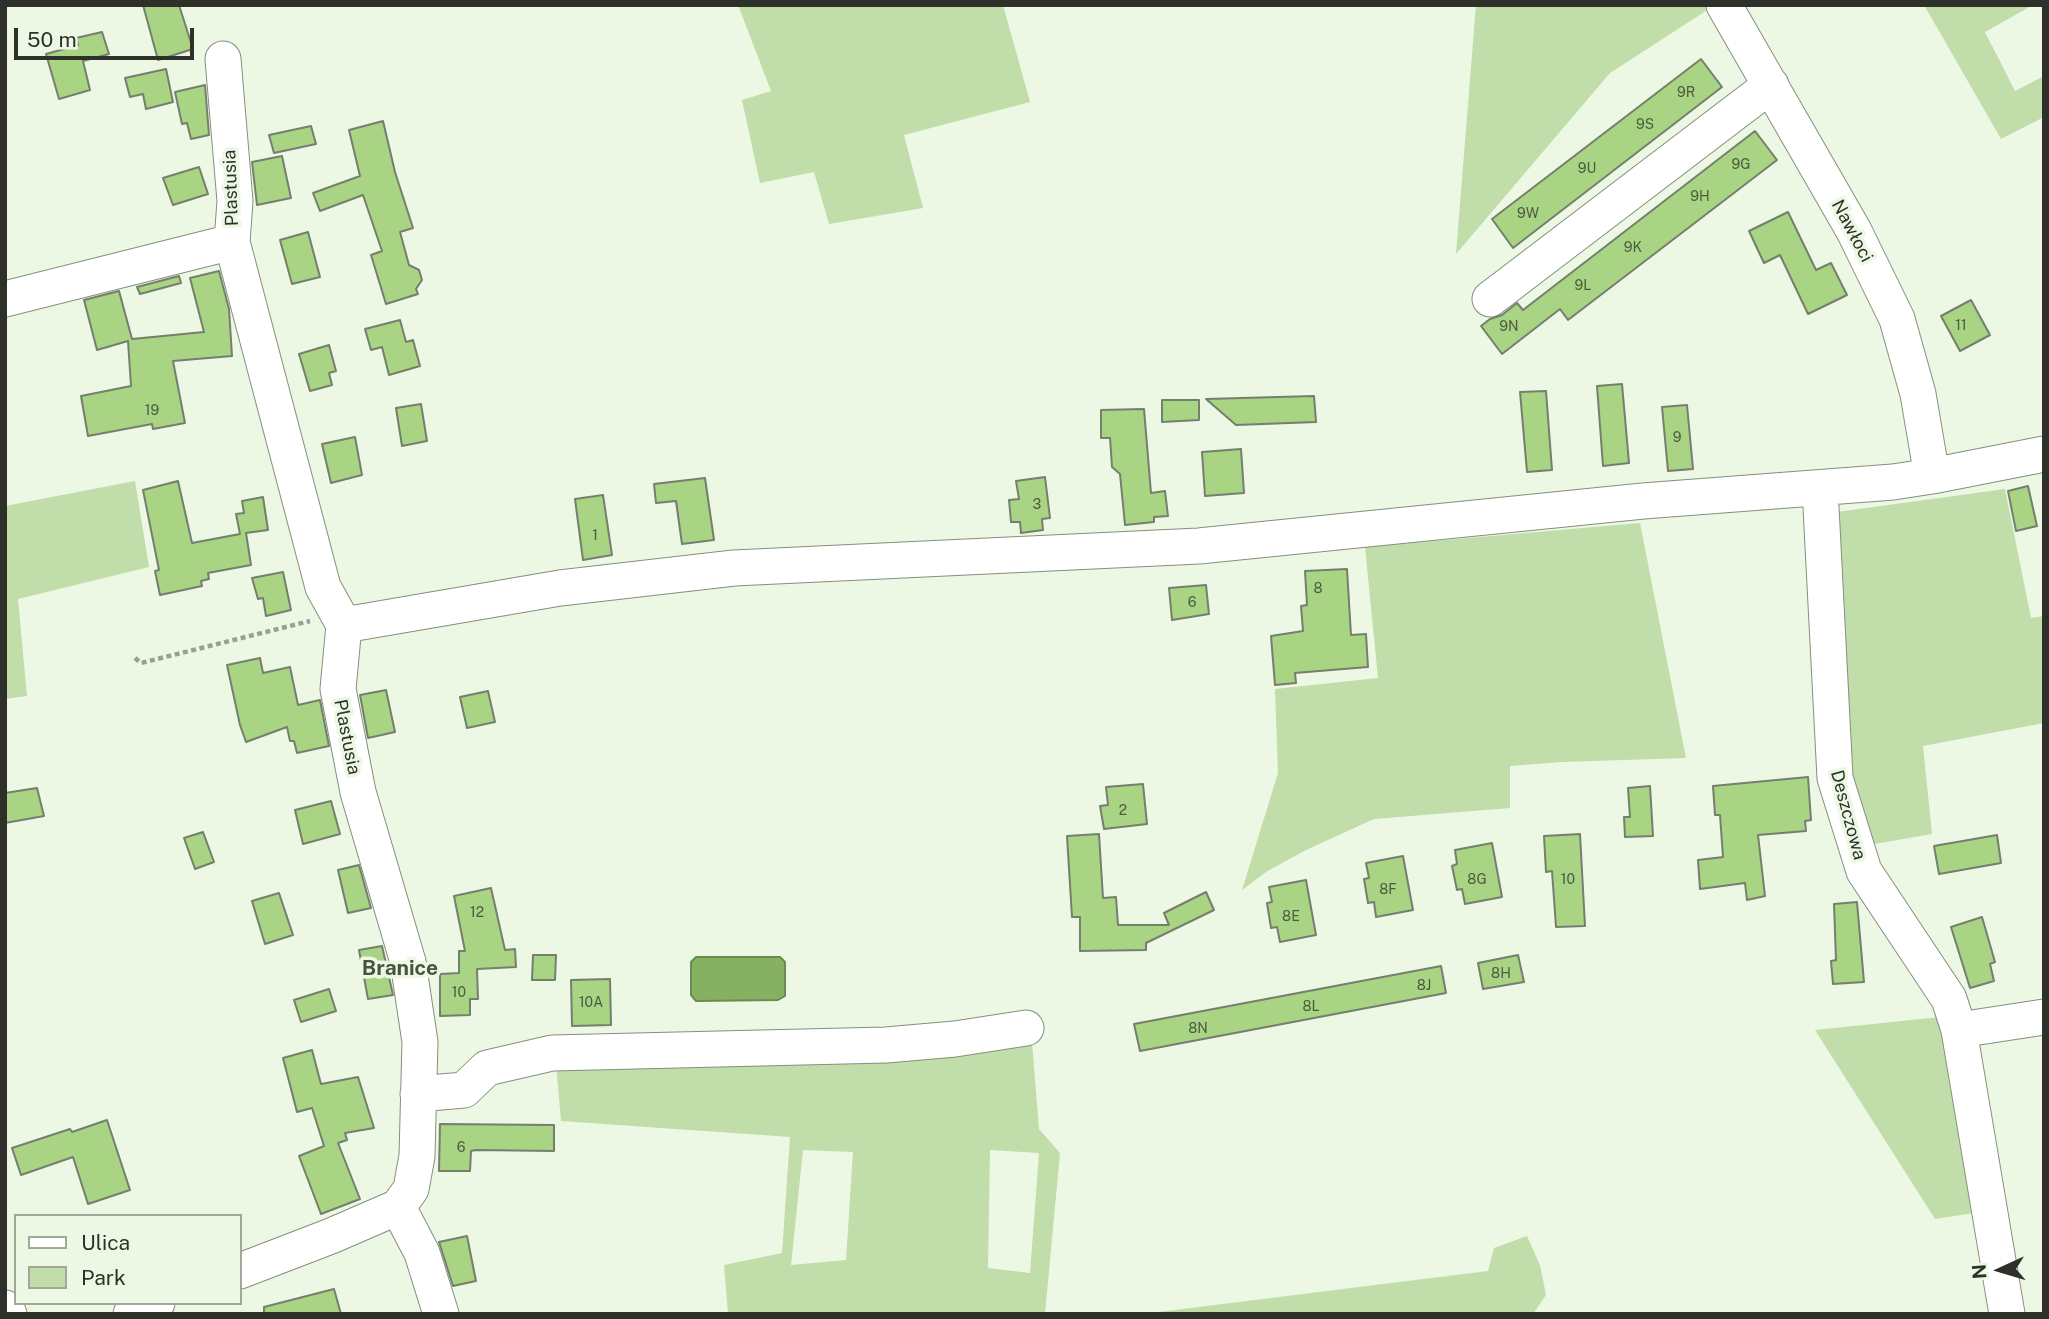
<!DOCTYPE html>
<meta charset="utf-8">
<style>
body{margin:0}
#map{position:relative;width:2049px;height:1319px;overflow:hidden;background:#ecf8e4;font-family:"Public Sans",sans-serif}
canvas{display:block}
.frame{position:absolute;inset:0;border:7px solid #2d312a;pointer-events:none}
.legend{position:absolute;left:14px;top:1214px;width:228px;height:91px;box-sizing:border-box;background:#ecf8e4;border:2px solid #a0a89a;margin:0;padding:9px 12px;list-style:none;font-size:21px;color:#2d312a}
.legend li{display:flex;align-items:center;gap:14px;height:35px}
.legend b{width:35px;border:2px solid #a0a89a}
.north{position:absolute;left:1965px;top:1235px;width:70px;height:70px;-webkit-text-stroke:5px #ecf8e4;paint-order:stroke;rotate:266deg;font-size:19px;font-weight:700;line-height:28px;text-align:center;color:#2d312a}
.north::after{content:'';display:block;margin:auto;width:24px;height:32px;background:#2d312a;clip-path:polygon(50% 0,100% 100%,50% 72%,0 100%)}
.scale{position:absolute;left:14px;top:28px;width:180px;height:32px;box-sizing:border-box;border:4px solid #2d312a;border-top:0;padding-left:9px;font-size:21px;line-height:24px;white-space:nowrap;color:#2d312a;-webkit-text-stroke:5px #ecf8e4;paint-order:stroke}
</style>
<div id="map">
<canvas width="2049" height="1319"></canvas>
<div class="frame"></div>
<ul class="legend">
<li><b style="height:9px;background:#fff"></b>Ulica</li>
<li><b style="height:19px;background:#c0ddaa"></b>Park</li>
</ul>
<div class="north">N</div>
<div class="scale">50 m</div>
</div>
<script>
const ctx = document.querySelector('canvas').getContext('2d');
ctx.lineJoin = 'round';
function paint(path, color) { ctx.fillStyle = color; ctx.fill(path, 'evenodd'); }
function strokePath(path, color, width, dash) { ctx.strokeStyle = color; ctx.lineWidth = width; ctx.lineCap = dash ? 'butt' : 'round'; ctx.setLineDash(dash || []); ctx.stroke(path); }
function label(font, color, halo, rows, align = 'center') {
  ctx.font = font + ' "Public Sans",sans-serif'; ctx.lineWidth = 7; ctx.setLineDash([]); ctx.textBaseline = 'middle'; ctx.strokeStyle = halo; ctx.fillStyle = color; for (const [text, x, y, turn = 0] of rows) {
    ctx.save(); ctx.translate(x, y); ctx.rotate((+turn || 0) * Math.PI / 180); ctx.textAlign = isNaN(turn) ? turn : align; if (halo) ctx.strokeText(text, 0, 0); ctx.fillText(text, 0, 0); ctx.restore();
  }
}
const green = new Path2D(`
 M738,5H1003L1030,102L904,135L923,208L829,224L814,172L760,183L742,100L771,91Z
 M1476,5H1715L1610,73L1456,254Z
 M1924,5H2033L1985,32L2015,91L2044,76V117L2001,139Z
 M135,481L149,567L18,599L27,696L5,699V506Z
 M2005,489L2031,618L2044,616V723L1923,746L1932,834L1869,845L1841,771L1837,512Z
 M1640,523L1686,758L1562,762L1510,766V808L1374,819L1306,850L1266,872L1242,890L1278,773L1275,689L1378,678L1365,547Z
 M1950,1016L1979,1036L2006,1208L1935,1219L1815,1030Z
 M1030,1018L1039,1129L1060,1153L1045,1314H728L724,1265L782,1253L790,1137L561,1121L554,1041L913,1032ZM803,1150L853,1152L846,1260L791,1265ZM990,1150L1039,1153L1030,1273L988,1268Z
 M1527,1236L1540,1265L1546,1295L1533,1314H1142L1488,1271L1494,1248Z`);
const water = new Path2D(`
 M696,957H780L785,962V996L778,1000L696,1001L691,995V962Z`);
const building = new Path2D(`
 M143,5H179L193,49L158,60Z
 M102,32L109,54L83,61L90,90L59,99L46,54L78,45L76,38Z
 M1701,59L1722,87L1513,248L1492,219Z
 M166,69L173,102L146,109L143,94L130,97L125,78Z
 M205,85L209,135L191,139L187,123L182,124L175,92Z
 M383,121L395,172L413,228L400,232L409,265L419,270L422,280L416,289L418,294L386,304L371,255L382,251L363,195L320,211L313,193L360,176L349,130Z
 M311,126L316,144L274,153L269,135Z
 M1755,131L1777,160L1568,320L1560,309L1502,354L1481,326L1490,319L1502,315L1517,303L1523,310Z
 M282,156L291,198L257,205L252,162Z
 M199,167L208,194L173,205L163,178Z
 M1788,212L1816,270L1831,263L1847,295L1808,314L1780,255L1764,263L1749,231Z
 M308,232L320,277L292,284L280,240Z
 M219,271L229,309L232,356L173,361L185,423L153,429L152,424L88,436L81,396L131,386L128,341L97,350L84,300L119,291L132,339L204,332L190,278Z
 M179,276L181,283L140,294L137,287Z
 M1971,300L1990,335L1960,351L1941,316Z
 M400,320L406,342L413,340L420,366L389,375L382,347L371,350L365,329Z
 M329,345L336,371L329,373L332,385L310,391L299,354Z
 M1622,384L1629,463L1603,466L1597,386Z
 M1546,391L1552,470L1527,472L1520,392Z
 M1314,396L1316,422L1236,425L1206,399Z
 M1162,400H1199V420L1162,422Z
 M421,404L427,441L402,446L396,408Z
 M1687,405L1693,469L1668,471L1662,407Z
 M1144,409L1151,493L1165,491L1168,516L1154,517V522L1125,525L1120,474L1112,467L1110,438H1101V410Z
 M355,437L362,475L331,483L322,444Z
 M1241,449L1244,493L1205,496L1202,452Z
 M1045,477L1050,518L1042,519L1043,530L1021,533L1020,522H1011L1009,500L1019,499L1016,481Z
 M705,478L714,540L682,544L676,501L656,503L654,484Z
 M178,481L192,543L240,534L236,514L244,513L242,501L263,497L268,530L246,533L251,565L208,573L209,579L201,581L202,586L160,595L155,571L159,570L143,490Z
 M2028,486L2037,526L2016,531L2008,491Z
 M603,495L612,555L583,560L575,499Z
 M1347,569L1351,635L1366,634L1368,667L1295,673L1296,683L1275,685L1271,636L1303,631L1301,606L1307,605L1305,571Z
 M283,572L291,610L266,616L263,598L258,599L252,578Z
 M1206,585L1209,614L1172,620L1169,588Z
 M260,658L263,673L290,667L298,705L320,700L329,746L297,753L294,741H290L287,727L246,742L240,725L227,665Z
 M386,690L395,732L368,738L360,695Z
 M488,691L495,722L467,728L460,697Z
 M1808,777L1811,820L1805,821L1806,831L1758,835L1765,896L1747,900L1745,883L1700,889L1698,860L1723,857L1720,815H1715L1713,786Z
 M1143,784L1147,824L1104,829L1100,806L1108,805L1106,787Z
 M1650,786L1653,836L1625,837L1624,817H1630L1628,788Z
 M37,788L44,816L5,823V793Z
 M331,801L340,834L303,844L295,810Z
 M203,832L214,862L195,869L184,838Z
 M1099,834L1103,898L1116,897L1118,925H1169L1164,913L1206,892L1214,910L1146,943V950L1080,951V917H1072L1067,836Z
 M1580,834L1585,926L1556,927L1552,871L1546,872L1544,836Z
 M1997,835L2001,863L1939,874L1934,846Z
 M1492,843L1502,897L1465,904L1462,889L1457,890L1452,866L1457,864L1455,850Z
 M1403,856L1413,910L1376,917L1374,902L1368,903L1364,879L1369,878L1366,863Z
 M359,865L371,908L348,913L338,870Z
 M1306,880L1316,935L1280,942L1277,927L1271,928L1267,903L1272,902L1269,887Z
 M491,888L505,950L515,949L516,967L477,969L478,999H470V1015L440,1016V974L459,973V951H465L454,896Z
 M279,893L293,935L265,944L252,901Z
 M1857,902L1864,982L1833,984L1831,961L1836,960L1834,904Z
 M1982,917L1995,962L1990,964L1994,981L1970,988L1951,927Z
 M382,946L393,995L368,999L359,950Z
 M533,955H556L555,980H532Z
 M1518,955L1524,982L1483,989L1478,963Z
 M1441,966L1446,993L1140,1051L1134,1024Z
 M610,979L611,1025L572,1026L571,980Z
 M329,989L336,1011L301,1022L294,1000Z
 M312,1050L321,1084L358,1077L374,1128L345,1133L347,1140L338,1143L360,1199L321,1214L299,1156L324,1146L312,1108L297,1112L283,1058Z
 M107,1120L130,1190L88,1204L73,1157L21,1175L12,1148L70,1129L72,1132Z
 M440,1124L554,1125V1151L476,1150L471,1151L470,1171H439Z
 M467,1236L476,1281L453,1286L439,1242Z
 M334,1289L341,1314H264V1307Z`);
const path = new Path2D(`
 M135,658L141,663L310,621`);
const minor = new Path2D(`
 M1724,5L1854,231L1897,319L1918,394L1932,476
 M223,59L235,201L232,242L323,587L344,625L338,689L358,792L408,962L420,1042L417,1156L411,1189L398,1207L331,1236L240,1271
 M5,299L232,242
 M1490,299L1771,85
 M1820,488L1835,778L1864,871L1949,999L1959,1030L2007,1314
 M344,625L560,588L734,568L1199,546L1643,501L1893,482L1932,476L2044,454
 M1959,1030L2044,1017
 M418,1094L464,1090L487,1068L552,1053L886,1045L955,1039L1026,1028
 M398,1207L422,1253L441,1314
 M5,1308L9,1314
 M131,1314L157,1303`);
const numberNames = [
 ["9R",1686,93],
 ["9S",1645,125],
 ["9G",1741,165],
 ["9U",1587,169],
 ["9H",1700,197],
 ["9W",1528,214],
 ["9K",1633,248],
 ["9L",1583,286],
 ["11",1961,326],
 ["9N",1509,327],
 ["19",152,411],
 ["9",1677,438],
 ["3",1037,505],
 ["1",595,536],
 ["8",1318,589],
 ["6",1192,603],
 ["2",1123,811],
 ["8G",1477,880],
 ["10",1568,880],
 ["8F",1388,890],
 ["12",477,913],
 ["8E",1291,917],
 ["8H",1501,974],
 ["8J",1424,986],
 ["10",459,993],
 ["10A",591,1003],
 ["8L",1311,1007],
 ["8N",1198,1029],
 ["6",461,1148]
];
const streetNames = [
 ["Plastusia",231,188,-92],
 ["Nawłoci",1852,231,62],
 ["Plastusia",347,737,79],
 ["Deszczowa",1848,815,75]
];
const quarterNames = [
 ["Branice",400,969]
];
paint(green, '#c0ddaa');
paint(water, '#86b162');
strokePath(water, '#6b8b51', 2);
paint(building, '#a8d484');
strokePath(building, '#747f6d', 2);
strokePath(minor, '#848f7d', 37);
strokePath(path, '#97a092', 4.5, [5, 3.5]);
strokePath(minor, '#fff', 35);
label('14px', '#4c5a40', null, numberNames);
label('18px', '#2d312a', '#ecf8e4', streetNames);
label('bold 21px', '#495242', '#ecf8e4', quarterNames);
</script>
